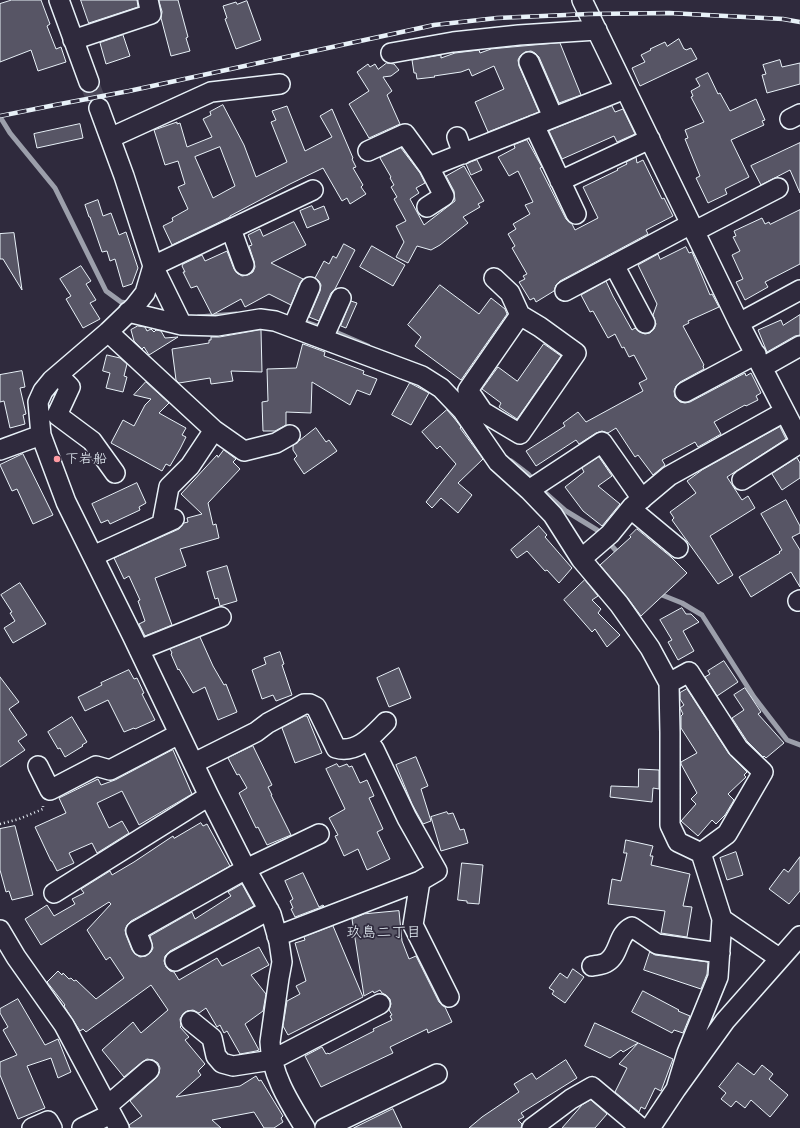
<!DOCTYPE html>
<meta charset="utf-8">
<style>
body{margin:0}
canvas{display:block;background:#2f2a3d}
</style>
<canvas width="800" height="1128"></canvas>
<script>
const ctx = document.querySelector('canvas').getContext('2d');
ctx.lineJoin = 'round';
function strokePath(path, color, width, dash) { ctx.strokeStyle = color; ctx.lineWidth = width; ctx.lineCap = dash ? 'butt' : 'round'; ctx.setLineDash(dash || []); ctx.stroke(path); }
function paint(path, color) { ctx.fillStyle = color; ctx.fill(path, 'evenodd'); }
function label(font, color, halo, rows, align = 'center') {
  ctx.font = font + ' Sriracha,"Klee One",sans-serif'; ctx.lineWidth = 3.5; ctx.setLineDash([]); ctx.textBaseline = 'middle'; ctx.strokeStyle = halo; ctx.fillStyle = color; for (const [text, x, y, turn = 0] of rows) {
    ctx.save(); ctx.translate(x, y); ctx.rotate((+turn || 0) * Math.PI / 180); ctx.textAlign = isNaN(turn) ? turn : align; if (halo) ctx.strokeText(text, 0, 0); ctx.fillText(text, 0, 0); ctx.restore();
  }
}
const stream = new Path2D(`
 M2,120L10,133L55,188L106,291L121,302L132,304
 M198,317L236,314
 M300,320L323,328
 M331,330L368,346
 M511,461L528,474L535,482
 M540,488L566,511L597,530L621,556
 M657,593L682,603L702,615L754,697L787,740L800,745`);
const building = new Path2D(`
 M12,0H41L50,24L47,26L56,49L61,47L66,62L38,71L31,50L0,62V4Z
 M81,0H137L138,7L89,23Z
 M159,0H178L188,37L186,38L190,51L171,56L161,18L162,12Z
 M247,1L261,40L236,49L225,19L227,18L223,6L236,2L237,4Z
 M123,35L130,56L106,64L100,43Z
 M679,39L684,49H685L686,50L691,48L697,59L640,86L632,68L645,62L641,55L651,50L650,49L665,42L667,46Z
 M560,43L581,95L559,103L539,57L535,53L531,51L525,52L520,56L518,60L519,66L539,112L488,132L475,102L504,89L494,66L472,76L469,69L461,72L434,76L435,77L417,79L416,73H414L412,60L441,55V58L455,53L479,50L480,53L491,49Z
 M780,60L782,67L800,63V84L767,93L762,75L766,74L763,65Z
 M387,63L394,64L399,70L391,76L383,77L392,91L387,95L400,124L369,138L349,104L369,91L357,72L368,64L370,67L375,64L378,69Z
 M708,73L718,94L720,93L730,111L756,99L765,120L762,121L764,125L731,140L749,177L725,189L727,194L708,203L696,178L700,176L685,139L688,138L685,130L704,122L691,97L693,96L691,91L700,86L696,79Z
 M223,105L244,145L256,177L287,162L271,122L276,120L272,111L287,106L305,151L332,137L320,116L332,109L353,158L352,159L356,167L353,168L363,185L361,187L366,194L350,204L347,198L342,201L323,168L290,184L230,216V217L172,245L163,226L173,221L172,218L188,209L178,187L185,184L178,161L165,165L154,130L177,122V124L180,123L187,147L212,137L203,119L211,115L210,112ZM220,147L235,186L213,198L195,157Z
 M612,106L615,112L623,109L635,134L617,142L614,136L562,159L549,131Z
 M80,124L83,138L37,148L34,134Z
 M527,140L542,167L540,168L566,219L572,224L575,230L598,218L583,187L618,170L617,169L627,164L626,162L636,157L637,163L643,160L662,199L664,198L673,216L646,230L648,234L560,281L556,285L554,291L536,302L534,298L530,300L519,282L525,279L523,276L527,274L512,248L515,246L508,234L516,229L513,224L530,214L525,205L533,202L518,171L509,176L498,157L515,148L514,145Z
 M800,143V193L790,170L761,185L751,166Z
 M401,148L420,173L425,183L416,188L419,193L410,199L424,225L455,201L454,191L446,176L464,166L484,201L478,204L480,207L463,217L468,223L440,245L431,250L417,246L408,263L396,257L404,242L396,226L406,221L394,199L397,197L391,187L394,185L390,178L391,177L380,158Z
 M477,160L482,170L471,175L466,164Z
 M98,200L103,216L111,213L119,235L126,232L138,268L132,284L123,287L115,259L110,261L107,251L102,252L90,217H89L85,205Z
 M312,206L314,210L324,206L329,219L307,228L300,211Z
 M800,210V264L765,282L768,287L745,300L736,282L743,279L732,255L740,251L733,237L736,236L734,231L762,218L765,224L769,222L770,224Z
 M294,222L306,245L271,263L303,279L300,283L291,305L269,294L245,307L241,299L212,315L197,286L191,288L183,272H185L182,266L183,264L202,255L205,261L227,251L234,269L237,273L242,276L248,275L253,272L255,267L254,261L249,246L252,245L248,235L260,229L263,236Z
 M14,233L22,290L3,259H0V234Z
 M344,244L355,250L335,289L331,293L319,321L309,317L320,291L321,285L319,281L315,278L324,261L329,264L333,256L336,258Z
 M372,246L405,265L393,286L360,267Z
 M686,247L689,253L692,252L710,295L712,294L719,307L688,321L689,323L683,326L704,365L703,366L704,369L680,382L676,386L674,391L675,397L680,402L685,403L690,402L745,373L746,376L751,373L761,393L756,396L758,400L746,406L745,405L714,422L721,434L698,447L695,442L662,460L665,465L653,475L638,455L635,457L616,428L608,433L602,431L596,433L579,444L576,440L536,466L526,451L565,426L563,423L578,412L586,422L643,391L639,383L647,379L634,355L629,357L624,347L622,348L615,334L608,338L593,311L590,312L581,295L606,281L613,296L632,330L635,328L640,332L645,334L650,333L654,329L656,324L653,315L657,304L638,265L658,254L660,259Z
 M81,266L91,281L86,284L96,300L90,303L100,319L83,328L66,299L71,296L60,279Z
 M440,285L479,314L491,298L505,309L507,314L461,380L415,346L421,337L408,325Z
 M351,301L357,303L346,328L341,326Z
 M800,315V335L795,336L767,352L758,330L781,320L783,325Z
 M138,326L145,327L147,331L151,329L154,332L156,330L161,331L165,338L178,337L149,355L144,347L142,349L134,341L131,330Z
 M261,330L262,372L231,371L233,381L211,384L210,378L179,383L176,380L172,349L209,343V340H211V337H219Z
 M303,344L325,352L324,356L364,371L363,374L377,379L370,395L357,390L350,405L312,382L311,413L286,412V425L275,431H263L262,402L268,401L267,369L296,368Z
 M544,344L561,356L517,419L499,407L501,403L482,389L498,367L517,381Z
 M107,355L120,358L127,364L124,376L127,377L123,392L106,388L110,373L103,371Z
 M22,371L25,387L20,388L26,414L23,415L25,424L10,428L4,401L0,402V375Z
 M146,382L169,403L159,413L186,428L182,435L186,437L180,449L170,466L166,464L162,471L111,443L123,420L134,426L145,405L151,399L134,395Z
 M410,383L429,393L411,425L392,415Z
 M447,410L454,418L461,427L460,428L483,459L458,483L472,495L458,513L441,498L432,508L426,502L456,464L440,446L437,449L422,432Z
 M780,427L786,439L727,477L742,500L748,496L755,508L710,536L733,575L718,584L672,520L674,518L670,512L696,493L687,481L702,470Z
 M316,428L326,442L329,440L337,451L304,474L294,459L297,456L293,450V446Z
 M224,450L236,459L233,462L240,469L208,503L213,525L216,524L219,538L180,549L186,566L155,578L172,625L145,636L139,624L145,621L138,601L140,600L129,576L124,579L114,558L179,529L184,523L188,522L187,518L202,514L181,494L217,455L218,457Z
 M23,454L53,515L33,524L17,489L12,491L0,465Z
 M599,457L612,476L598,486L620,504L602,526L583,511L565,487L584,472L582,468Z
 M797,458L800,463V478L782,490L772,474Z
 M137,483L146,503L139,507L140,510L110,524L108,520L101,523L92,504Z
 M786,500L800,526V533L792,537L800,550V587L791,572L751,597L739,577L780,553L779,552L782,550L761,514Z
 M539,526L547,535L545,537L572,568L559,583L547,570L545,571L527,551L517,558L511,550Z
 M637,529L671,557L687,573L641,616L627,597L600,565L631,537L630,536Z
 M227,566L237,601L220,606L218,598L215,599L207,572Z
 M585,580L598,596L592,600L601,609L598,613L620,635L607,647L595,629L592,632L564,600Z
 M20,583L46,624L13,643L4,628L15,621L10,613L12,612L1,595Z
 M682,608L686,614H691L699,622L683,631L694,651L678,660L668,642L672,640L660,620Z
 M200,637L213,666L224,685L226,684L237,712L218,720L205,687L193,693L179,669L178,670L171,654L172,653L170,649Z
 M280,652L284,664L282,665L292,695L276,701L273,695L262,699L252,670L266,664L264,658Z
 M724,661L738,682L717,696L705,677L710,674L708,671Z
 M399,668L411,698L389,707L377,678Z
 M129,670L134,679L137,678L144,693L142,694L155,720L135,729L134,728L124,732L108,700L85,711L78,697L102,685L101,683Z
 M0,677L19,702L9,709L27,735L18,741L25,750L0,767Z
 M745,688L761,712L758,714L784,743L766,758L764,756L763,757L747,741L732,718L744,710L734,695Z
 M687,689L729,754L747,772L744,775L746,777L728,794L734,800L725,815L716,824L712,820L698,836L681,821L696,804L691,799L697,793L681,764V762L697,753L681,728V716L683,714L680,708L684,705L680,699V693Z
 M305,716H307L322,753L295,763L282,728Z
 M72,717L87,742L82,745L83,746L65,757L60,748L58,749L48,732Z
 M253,746L272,785L268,787L272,795H271L291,835L267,845L258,827L256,828L239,793L247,788L239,774L237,775L228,758Z
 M173,750L192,794L139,825L122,791L97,803L109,828L122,821L129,833L97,853L92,843L69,853L74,863L57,871L52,861H51L35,827L66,813L59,798L98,779L101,785L115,780Z
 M416,757L428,786L421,789L431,821L423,824L412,804L396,765Z
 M337,764L339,767L347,764L349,767L352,766L360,783L367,780L374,796L369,798L383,829L377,832L390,859L367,870L358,849L344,856L335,836L338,835L329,818L345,809L326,769Z
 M639,769L659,770V789L653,788L652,802L610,797L611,786L638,787Z
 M447,812L448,814L453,813L460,830L464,829L468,843L441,851L431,817Z
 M201,823L203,826L207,824L230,866L131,921L127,925L125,930L126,935L132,950L135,954L140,957L146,956L151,952L153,948L150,936L192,912L195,919L231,896L228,892L242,884L254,906L170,951L165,956L164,961L166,967L170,971L174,972L179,980L217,958L222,966L259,947L269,965L251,975L266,994L263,1011L245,1024L259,1050L256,1051L240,1054L227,1031L224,1033L220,1025L217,1027L206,1008L199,1013L193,1010L187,1011L183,1014L180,1019L181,1026L180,1027L189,1037L185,1040L205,1064L198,1071L201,1075L176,1097L240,1086L256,1076L259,1081L261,1080L283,1116L281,1118L283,1122L274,1128H264L254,1112L212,1120L221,1128H130L129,1125L142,1116L130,1101L156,1078L159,1073L160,1068L158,1063L153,1060L147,1059L142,1062L124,1077L102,1050L133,1022L141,1033L168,1010L151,985L86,1032L83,1029L80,1031L64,1006L65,1005L47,982L58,971L62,975L63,973L69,979L71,978L74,981L76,980L96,999L124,978L110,957L106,960L87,930L111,904L109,902L41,945L25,919L47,905L54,916L75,904L72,899L84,893L81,889L110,871L112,875L134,862L173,836L174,838Z
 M15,826L33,895L12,900L9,891L6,892L0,870V829Z
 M626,840L653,846L650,856H653L651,865L690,874L683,906L692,907L687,937L661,933L665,911L608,904L612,879L621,881L627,853H624Z
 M736,852L743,875L727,880L720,858Z
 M800,857V891L789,904L769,889L784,869L788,872Z
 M462,863L483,865L479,904L467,903V901L458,900Z
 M303,873L319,907L323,905L324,906L295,917L291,909L293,908L290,901L293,899L285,881Z
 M399,911L402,941L409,959L416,956L439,1002L445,1007L452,1022L428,1033L427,1029L390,1047L393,1053L321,1087L305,1056L322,1047L326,1054L328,1053L329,1054L374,1031L373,1029L392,1020L390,1016L392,1015L389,1010L391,1004L390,999L386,995L382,993L380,990L374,993L373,991L364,996L352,919L364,914Z
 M333,926L363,997L288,1035L283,1026L287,1001L300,994L296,986L306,981L295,943L305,940L304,937Z
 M650,952L655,955L708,962L707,974L701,989L644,970Z
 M573,969L584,977L565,1003L552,994L554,991L549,988L560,973L567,978Z
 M643,991L679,1010L678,1011L690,1016L683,1033L674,1030L672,1033L632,1012Z
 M18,999L45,1045L58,1039L71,1072L58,1078L51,1058L27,1066L45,1108L18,1119L0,1075V1062L17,1055L3,1030L8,1027L0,1013V1009Z
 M595,1023L673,1059L661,1091L655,1088L645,1109L641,1107L639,1112L615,1092L627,1068L619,1064L638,1043L623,1052L621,1050L610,1058L585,1046Z
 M566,1060L577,1078L521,1113L524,1117L518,1120L522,1124L521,1128H469L482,1117L519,1092L514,1084L532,1073L536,1079Z
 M738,1063L754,1075L762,1065L773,1074L769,1079L788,1095L770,1117L751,1100L745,1108L736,1101L731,1107L721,1099L726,1093L719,1087Z
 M591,1100L607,1114L595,1128H562L582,1105Z
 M393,1109L402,1128H354Z`);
const minorTunnel = new Path2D(`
 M89,82L99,108`);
const path = new Path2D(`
 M0,824L19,819L43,809V806`);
const minor = new Path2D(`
 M59,0L89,82
 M582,0L739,323L800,441
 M73,40L151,14L148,0
 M391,53L453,42L519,35L597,30
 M529,62L553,117
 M99,108L124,176L153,266L145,293L134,307L108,332L52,380L43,391L38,402L41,435L66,502L132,635L209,796L246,869L271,914L279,942L282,962L279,978L270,1042C271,1074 289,1102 305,1128
 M790,119L800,114
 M534,125L576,214
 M457,137L463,154
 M110,138L211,92L280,84
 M368,151L405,134L429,167L444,196L427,207
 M429,167L625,89
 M560,181L650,139
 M313,190L153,266L182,325L217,326L260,319L275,321L422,376L441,388L463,411L498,462L529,490L553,515L581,559L619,604L650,648L669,683L670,733V825L678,842L701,853L722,919L718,977L687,1053L676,1089
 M231,229L244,265
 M695,231L778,188
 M614,265L645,323
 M494,278L510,293L520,315
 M565,291L691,224
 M128,312L182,325
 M520,315L540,327L576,353L520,434L483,412L468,390Z
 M739,323L800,290
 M293,327L310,287
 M108,332L214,430L244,451L276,443L290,435
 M323,338L341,298
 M763,367L800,346
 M58,375L70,387L57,415L92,441L115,473
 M685,392L756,354
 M0,450L41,435
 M742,480L800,443
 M529,490L602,442L642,499
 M631,509L678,548
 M162,524L169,487L190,466L214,430
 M93,556L174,519
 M581,559L610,534L632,507L669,476L784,412
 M798,601L800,600
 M139,650L221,617
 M669,683L689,672L738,748L763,772L727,834L701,853
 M194,763L256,732L268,723L304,704H310L316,707L336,748C357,754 373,735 386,722
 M38,766L50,790L96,766L110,770L179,734
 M420,881L413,925L449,997
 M54,893L209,796
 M722,919L779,958
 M0,930L16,957L64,1025L119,1128
 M277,936L420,881L437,871L407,818L374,749
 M142,946L136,931L246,869L319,834
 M175,961L269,910
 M592,966C597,965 603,965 607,962C620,954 617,934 632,927L657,944L720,953
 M191,1021L212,1038L216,1056L222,1063L233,1066L272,1060L380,1004
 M107,1106L149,1070
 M32,1128L48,1121L52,1128
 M82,1128L111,1114
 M325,1128L437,1074
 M532,1128L571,1099L592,1087L641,1128
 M650,1128L676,1089L725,1021L800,936`);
const rail = new Path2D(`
 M0,116L55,105L129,91L434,25L497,18L589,14L669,13L783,19L800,22`);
const markers = [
 [57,459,4,"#ff9aa2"]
];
const poiNames = [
 ["下岩船",65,459]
];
const neighbourhoodNames = [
 ["玖島二丁目",384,933]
];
strokePath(stream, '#9c9fab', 5);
paint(building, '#575565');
strokePath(building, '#e8f1f8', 1);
strokePath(minorTunnel, '#4b4859', 19, [19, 10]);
strokePath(minor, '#e8f1f8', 22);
strokePath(path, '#e8f1f8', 2.5, [1, 3]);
strokePath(minor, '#2f2a3d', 19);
strokePath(rail, '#e8f1f8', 4.5);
strokePath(rail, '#2f2a3d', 3, [9]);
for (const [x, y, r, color] of markers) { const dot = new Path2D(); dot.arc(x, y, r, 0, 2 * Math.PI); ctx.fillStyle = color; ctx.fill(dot); strokePath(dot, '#2f2a3d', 1.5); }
label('14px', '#e8f1f8', '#2f2a3d', poiNames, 'left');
label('15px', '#e8f1f8', '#2f2a3d', neighbourhoodNames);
</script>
